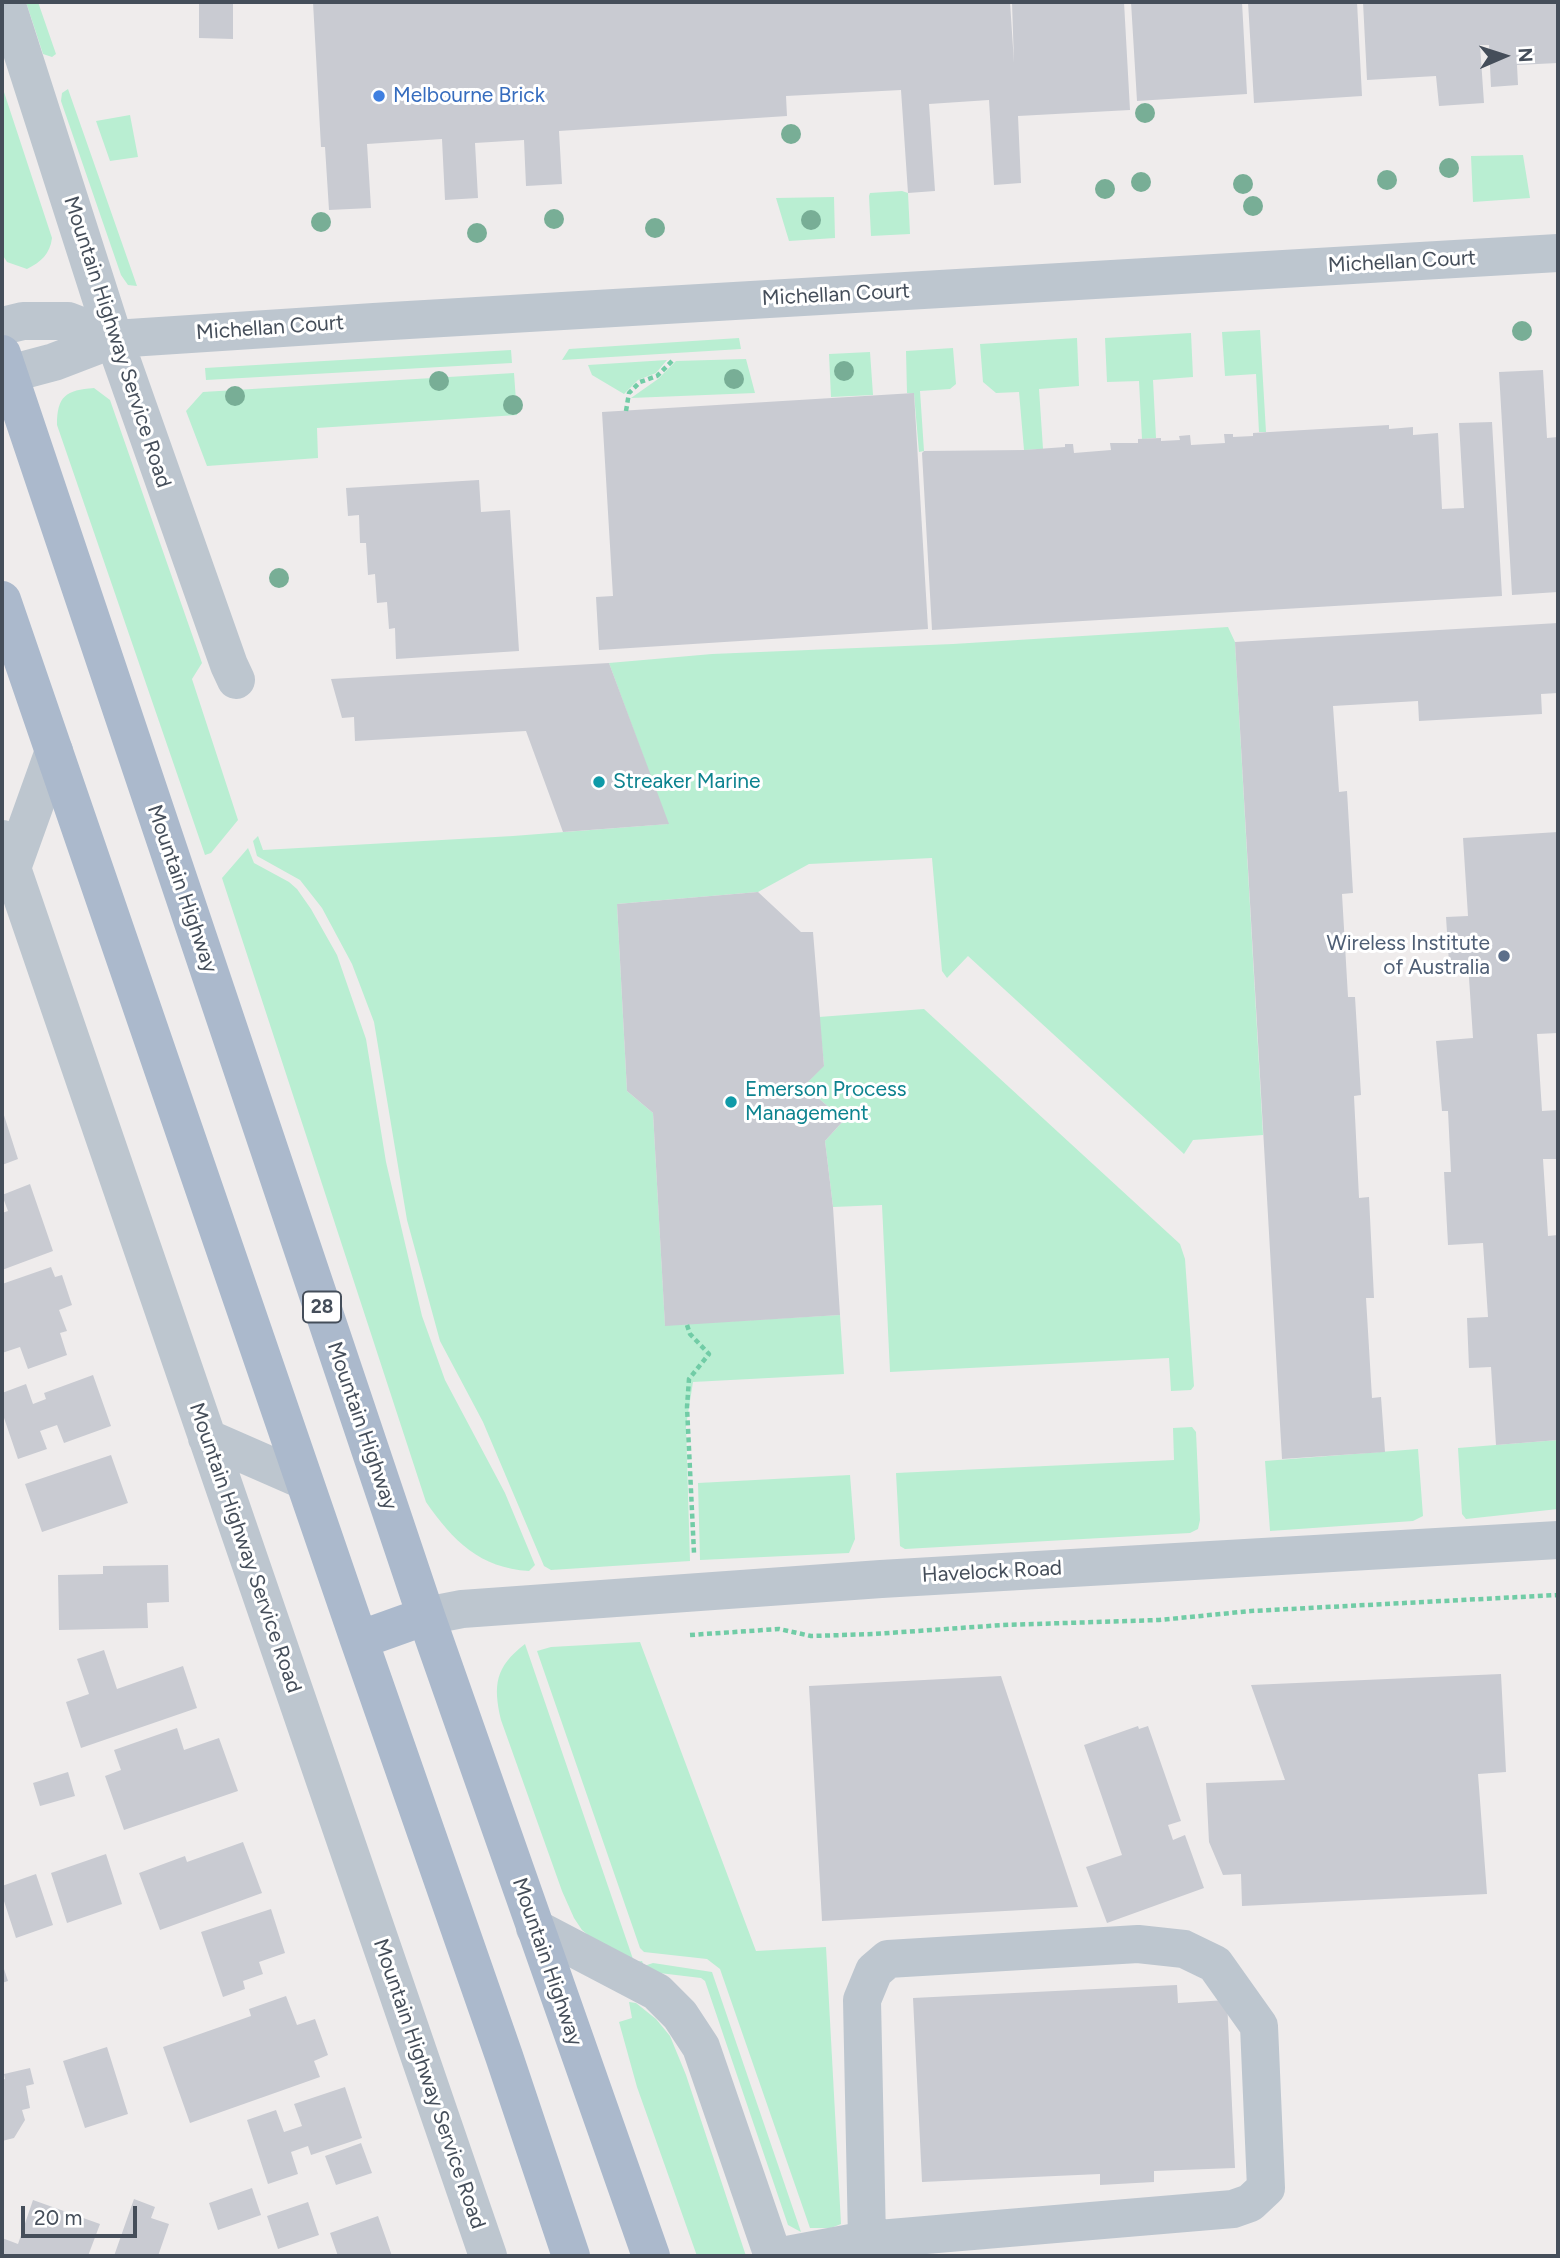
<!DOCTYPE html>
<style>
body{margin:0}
#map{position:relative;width:1560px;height:2258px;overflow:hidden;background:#efecec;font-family:Figtree,sans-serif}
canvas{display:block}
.frame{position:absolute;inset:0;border:4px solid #454e5a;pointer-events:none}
.north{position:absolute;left:1469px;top:21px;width:70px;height:70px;-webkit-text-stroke:5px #fff;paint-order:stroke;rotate:87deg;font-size:19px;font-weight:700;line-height:28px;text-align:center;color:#454e5a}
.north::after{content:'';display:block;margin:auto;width:24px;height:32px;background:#454e5a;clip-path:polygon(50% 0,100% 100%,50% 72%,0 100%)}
.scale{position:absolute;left:21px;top:2206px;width:116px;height:32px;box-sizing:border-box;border:4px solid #454e5a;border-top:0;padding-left:9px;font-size:21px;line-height:24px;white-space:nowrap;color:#454e5a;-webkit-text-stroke:5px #fff;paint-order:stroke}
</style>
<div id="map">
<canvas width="1560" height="2258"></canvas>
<div class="frame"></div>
<div class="north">N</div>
<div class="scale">20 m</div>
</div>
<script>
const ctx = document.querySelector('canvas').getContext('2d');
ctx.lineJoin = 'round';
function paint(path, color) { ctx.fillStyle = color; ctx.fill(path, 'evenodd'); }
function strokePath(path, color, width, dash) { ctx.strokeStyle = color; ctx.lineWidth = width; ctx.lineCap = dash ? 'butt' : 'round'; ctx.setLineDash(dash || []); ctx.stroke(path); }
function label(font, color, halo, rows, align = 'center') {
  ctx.font = font + ' Figtree,sans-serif'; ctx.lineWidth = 6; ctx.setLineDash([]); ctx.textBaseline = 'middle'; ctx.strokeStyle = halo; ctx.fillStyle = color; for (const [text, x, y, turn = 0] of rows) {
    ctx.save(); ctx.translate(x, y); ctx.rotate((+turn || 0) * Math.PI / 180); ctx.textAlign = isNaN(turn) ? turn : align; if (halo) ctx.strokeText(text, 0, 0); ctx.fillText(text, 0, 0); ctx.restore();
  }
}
const green = new Path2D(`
 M26,2H38L56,54L52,57L43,54Z
 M2,86L52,238C50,254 41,262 27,269L7,262L2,254Z
 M68,89L137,286L128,285L121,275L61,101L62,93Z
 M130,115L138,157L110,161L96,121Z
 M1523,155L1530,198L1473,202L1471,156Z
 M902,191L908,193L910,234L871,236L869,196L870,193Z
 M834,197L835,238L789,241L776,198Z
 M1260,330L1266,432H1259L1256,374L1225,376L1222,332Z
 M1191,333L1193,377L1153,380L1156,438L1142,439L1139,381L1107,382L1105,338Z
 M739,338L741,349L562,360L569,349Z
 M1077,338L1079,386L1039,389L1043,449L1024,450L1019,392L996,393L983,382L980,344Z
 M953,348L956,384L950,389L920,391L924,451L919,452L914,394L907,393L906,351Z
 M511,350L512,363L206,380L205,368Z
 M870,352L873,395L831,397L829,354Z
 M746,359L755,393L631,398L658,379L676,361Z
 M667,360L656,373L638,380L624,394L592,375L588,365Z
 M514,373L517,415L317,428L318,458L207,466L186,411L203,392Z
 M94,388L110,400L202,663L192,679L238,820L211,853L205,855L57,425C57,396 66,390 94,388Z
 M1228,627L1235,642L1263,1135L1193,1140L1184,1154L968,956L947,978L942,971L932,858L809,864L758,892L617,904L627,1091L653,1113L665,1325L840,1315L844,1374L693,1382L686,1426L690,1561L551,1570L544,1566L483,1422L440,1341L407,1220L374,1022L352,964L322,908L300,880L257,856L253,841L258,836L263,850L513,836L668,824L609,663L712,654L953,644Z
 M248,848L254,863L289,882L297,889L311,909L337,955L366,1039L386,1162L422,1316L445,1380L505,1493L535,1565L529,1571C480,1568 453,1541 426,1502L222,878Z
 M924,1009L1180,1244L1185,1259L1194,1386L1191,1390L1171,1391L1169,1358L890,1372L882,1205L833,1207L825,1141L844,1120L804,1086L824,1065L819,1017Z
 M1192,1427L1196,1432L1200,1520L1198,1529L1190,1533L905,1549L900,1546L896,1473L1174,1460L1173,1428Z
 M1558,1440V1509L1466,1519L1462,1514L1458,1448Z
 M1418,1449L1423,1516L1413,1521L1270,1531L1265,1461Z
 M850,1475L855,1539L849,1553L700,1560L698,1483Z
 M640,1642L756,1951L826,1947L841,2224L831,2228H810L720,1969L707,1959L644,1952L640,1948L537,1651L551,1647Z
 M525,1644L634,1962L642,1961L644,1966L653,1963L712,1972L801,2232L788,2225L705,1981L701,1978L651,1972L600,1945L582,1930L574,1918L562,1891L501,1720C493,1685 495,1667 525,1644Z
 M629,2002L636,2003L656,2019L670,2036L686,2075L746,2256H697L637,2087L619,2022L632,2018Z`);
const building = new Path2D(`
 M199,2H233V39L199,38Z
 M313,2H1010L1014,63L1012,2H1124L1130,110L1018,116L1021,183L994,185L989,100L929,104L935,191L908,193L901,90L786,96L787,116L559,131L562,184L526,186L524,140L475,143L478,198L445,200L442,139L367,144L371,208L329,210L325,147H321Z
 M1131,2H1242L1247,94L1137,101Z
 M1248,2H1357L1362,96L1254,103Z
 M1363,2H1558V63L1517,65L1518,85L1491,87L1489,45H1480L1484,103L1439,106L1436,76L1367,80Z
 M1543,370L1547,438L1558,437V592L1512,595L1499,372Z
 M914,393L928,629L599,650L596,597L613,596L602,412Z
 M1492,422L1502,596L932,630L922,453L924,451L1024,450L1065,447V444H1073L1074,453L1111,450L1110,443H1138V439L1161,438V441L1180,440L1179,436L1190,435L1191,445L1225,443L1224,434H1233V437L1253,436V433L1389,425V429L1413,427V435L1438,433L1442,509L1464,508L1459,423Z
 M479,480L481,512L510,510L519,651L396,659L395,628L389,629L387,602L377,603L375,574L368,575L366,543H360L359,515L348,516L346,488Z
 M1558,623V693L1541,694L1542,714L1419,721L1418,701L1333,706L1339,792L1347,791L1353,893L1342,894L1348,997H1355L1361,1095L1354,1096L1359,1198L1369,1197L1374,1298H1366L1372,1398L1381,1397L1385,1452L1282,1459L1235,642Z
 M609,663L669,824L563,832L526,731L355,741L354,717L342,718L331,679Z
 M1558,832V1033L1537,1034L1542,1111L1558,1110V1159H1543L1548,1236L1558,1235V1440L1496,1445L1491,1367L1469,1368L1467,1318L1488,1317L1483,1243L1448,1245L1444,1172H1451L1448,1111H1442L1436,1041L1473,1038L1468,963H1449L1446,917L1468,916L1463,838Z
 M758,892L801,932H813L824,1066L804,1086L844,1120L825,1141L833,1207L840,1315L665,1326L653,1113L627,1091L617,904Z
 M2,1109L18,1159L2,1165Z
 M30,1184L53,1251L2,1270V1213L8,1211L2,1195Z
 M51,1267L55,1277L62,1275L72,1305L59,1310L67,1331L60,1333L67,1355L28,1369L20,1347L2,1353V1284Z
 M93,1375L111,1426L64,1443L57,1425L40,1431L47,1449L18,1459L2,1412V1393L26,1384L33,1404L46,1399L44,1393Z
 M111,1455L128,1503L42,1532L25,1484Z
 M168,1565L169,1602L147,1603L148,1628L59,1630L58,1575L103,1574V1566Z
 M104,1650L117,1689L183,1666L197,1708L81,1748L66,1702L89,1694L77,1659Z
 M1501,1674L1506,1772L1478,1774L1487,1894L1242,1906L1241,1874L1223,1875L1209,1842L1206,1783L1285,1780L1251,1685Z
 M1001,1676L1078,1907L822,1921L809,1686Z
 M1138,1726L1139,1729L1148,1726L1181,1821L1168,1825L1173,1840L1185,1835L1204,1888L1107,1923L1086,1867L1122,1855L1084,1745Z
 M177,1728L184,1750L219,1738L238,1791L124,1830L105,1776L121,1770L114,1750Z
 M68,1772L75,1796L40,1806L33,1783Z
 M243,1842L262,1893L160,1930L139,1873L185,1856L187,1862Z
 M106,1854L122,1904L67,1923L51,1873Z
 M36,1874L53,1925L16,1938L2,1895V1886Z
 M271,1909L285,1953L259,1962L263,1974L243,1981L245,1989L223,1997L201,1932Z
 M2,1963L8,1981L2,1983Z
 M1177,1985L1178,2003L1227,2000L1235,2168L1154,2171V2182L1100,2185V2174L922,2182L913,1998Z
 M286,1996L297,2025L315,2019L328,2055L314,2061L320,2077L190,2123L163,2047L251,2016L249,2009Z
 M107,2047L128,2114L85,2128L63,2061Z
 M30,2068L34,2084L26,2086L30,2108L22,2110L25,2120L14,2138L2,2141V2080L5,2079L4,2074Z
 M345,2087L362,2138L311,2155L308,2146L291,2152L298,2174L268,2184L247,2120L276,2110L284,2132L302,2126L294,2104Z
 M361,2143L372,2173L336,2185L325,2156Z
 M252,2188L261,2215L218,2230L209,2203Z
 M134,2199L155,2207L151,2218L169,2224L158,2256H114Z
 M33,2200L100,2224L88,2256H2V2238L18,2244Z
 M308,2202L319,2235L278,2249L267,2216Z
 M378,2216L392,2256H338L330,2233Z`);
const path = new Path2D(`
 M626,411L629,393L640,382L657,376L674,359
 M687,1325L690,1334L709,1354L689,1379L687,1407L694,1553
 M690,1635L779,1629L811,1636L874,1634L1003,1625L1159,1620L1251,1611L1558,1595`);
const minor = new Path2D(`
 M6,2L114,339L229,665L236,680
 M2,326L23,321H68L114,339
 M9,374L54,362L114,339L374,322L1558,253
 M2,839L488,2256
 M12,868L54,751
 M207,1438L303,1480
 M426,1616L462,1609L881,1579L1558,1540
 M535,1928L657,1992L680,2015L701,2047L773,2256
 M782,2256L867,2240L1233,2209L1250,2203L1266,2188L1259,2026L1215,1964L1184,1949L1138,1944L888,1959L874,1971L862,2000L867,2240`);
const major = new Path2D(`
 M2,354L426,1616L651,2256
 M2,600L359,1640L504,2056L571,2256
 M359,1640L426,1616`);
const trees = [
 [1145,113],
 [791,134],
 [1449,168],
 [1387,180],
 [1141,182],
 [1243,184],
 [1105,189],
 [1253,206],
 [554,219],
 [811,220],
 [321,222],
 [655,228],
 [477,233],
 [1522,331],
 [844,371],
 [734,379],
 [439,381],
 [235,396],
 [513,405],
 [279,578]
];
const markers = [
 [379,96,7,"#3f7fe0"],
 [599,782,7,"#0f9aa8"],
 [1504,956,7,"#5c6f8a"],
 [731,1102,7,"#0f9aa8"]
];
const shields = [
 [322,1307,38]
];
const shieldNames = [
 ["28",322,1307]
];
const shopNames = [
 ["Melbourne Brick",393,96]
];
const streetNames = [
 ["Michellan Court",1402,262,-3],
 ["Michellan Court",836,295,-3],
 ["Michellan Court",270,328,-4],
 ["Mountain Highway Service Road",117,342,72],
 ["Mountain Highway",182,889,71],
 ["Mountain Highway",362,1426,71],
 ["Mountain Highway Service Road",245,1548,71],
 ["Havelock Road",992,1572,-3],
 ["Mountain Highway",547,1962,71],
 ["Mountain Highway Service Road",429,2084,71]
];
const cultureNames = [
 ["Streaker Marine",613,782],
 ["Emerson Process",745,1090],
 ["Management",745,1114]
];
const serviceNames = [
 ["Wireless Institute",1490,944],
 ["of Australia",1490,968]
];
paint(green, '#b9eed2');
paint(building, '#c9cbd2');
strokePath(path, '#71cca6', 4.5, [5, 3.5]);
strokePath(minor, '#bdc6cf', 38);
strokePath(major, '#abb9cc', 38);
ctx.fillStyle = '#78ae96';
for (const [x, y] of trees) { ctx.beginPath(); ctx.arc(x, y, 10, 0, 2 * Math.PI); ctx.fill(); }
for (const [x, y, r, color] of markers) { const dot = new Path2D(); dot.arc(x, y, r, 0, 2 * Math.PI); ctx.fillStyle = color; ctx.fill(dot); strokePath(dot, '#fff', 2.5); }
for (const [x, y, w] of shields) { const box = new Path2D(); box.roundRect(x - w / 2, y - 15.5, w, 31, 5); ctx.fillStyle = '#fff'; ctx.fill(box); strokePath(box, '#454e5a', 2); }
label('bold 19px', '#454e5a', null, shieldNames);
label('21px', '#366cbe', '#fff', shopNames, 'left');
label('21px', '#454e5a', '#fff', streetNames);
label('21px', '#0d838f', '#fff', cultureNames, 'left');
label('21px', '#4e5e75', '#fff', serviceNames, 'right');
</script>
